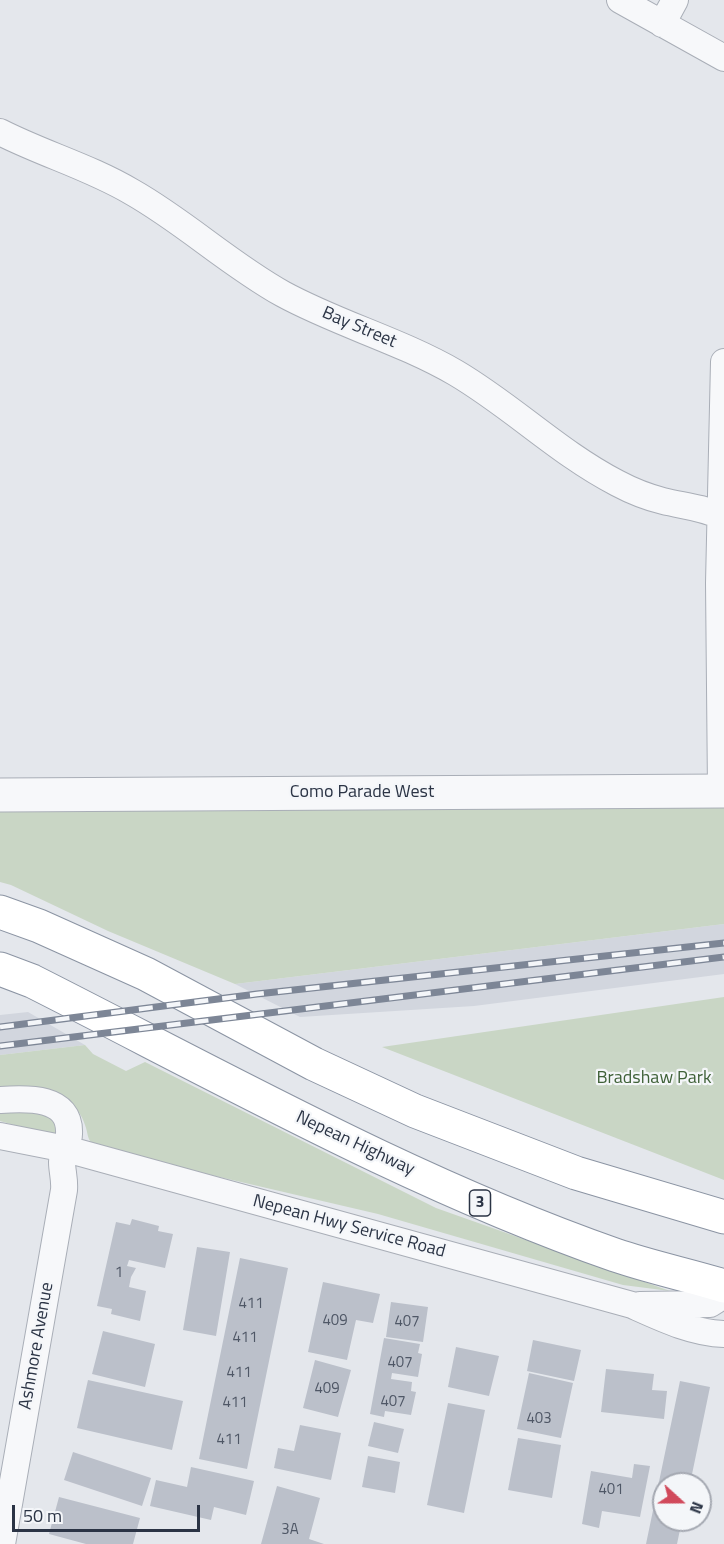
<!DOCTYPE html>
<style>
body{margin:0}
#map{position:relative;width:724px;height:1544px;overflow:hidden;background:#e4e7ec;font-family:"Titillium Web",sans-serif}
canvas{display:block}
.north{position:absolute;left:652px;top:1472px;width:60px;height:60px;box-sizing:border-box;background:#f4f6f9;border:2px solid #a4a8b1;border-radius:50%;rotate:111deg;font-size:16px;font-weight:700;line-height:24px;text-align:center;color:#2b3445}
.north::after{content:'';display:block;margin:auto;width:21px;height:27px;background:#d1495b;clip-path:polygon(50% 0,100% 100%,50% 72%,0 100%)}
.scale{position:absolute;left:12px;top:1505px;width:188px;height:27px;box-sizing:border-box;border:3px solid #2b3445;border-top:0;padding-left:8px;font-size:18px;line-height:21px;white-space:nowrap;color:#2b3445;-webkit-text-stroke:4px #f4f6f9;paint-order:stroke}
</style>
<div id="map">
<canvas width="724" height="1544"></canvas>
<div class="north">N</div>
<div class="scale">50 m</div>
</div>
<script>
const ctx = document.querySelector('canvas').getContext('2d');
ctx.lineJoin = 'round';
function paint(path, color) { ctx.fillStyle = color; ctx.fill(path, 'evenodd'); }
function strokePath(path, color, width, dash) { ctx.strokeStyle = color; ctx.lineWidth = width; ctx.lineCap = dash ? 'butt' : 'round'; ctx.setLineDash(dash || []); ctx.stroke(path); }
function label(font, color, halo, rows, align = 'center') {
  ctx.font = font + ' "Titillium Web",sans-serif'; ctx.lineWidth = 4.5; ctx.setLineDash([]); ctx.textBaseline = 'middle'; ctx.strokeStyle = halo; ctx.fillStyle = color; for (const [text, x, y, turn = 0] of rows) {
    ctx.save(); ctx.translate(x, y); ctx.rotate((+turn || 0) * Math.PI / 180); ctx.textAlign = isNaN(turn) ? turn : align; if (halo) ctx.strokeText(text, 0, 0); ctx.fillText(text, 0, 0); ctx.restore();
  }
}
const built = new Path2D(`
 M724,924V974L474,1006L300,1017L235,984Z
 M28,1012L85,1045L0,1055V1015Z`);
const green = new Path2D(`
 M61,807L724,808V924L235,984L108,931L11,885L0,882V808Z
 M724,997V1180L382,1047Z
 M85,1045L93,1054L126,1071L145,1062L436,1208L670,1291L623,1285L378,1214L121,1154C112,1151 101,1150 94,1145C87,1141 88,1132 85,1125C82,1115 77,1109 69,1103C45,1084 29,1085 0,1092V1055Z
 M0,1108L48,1114L62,1128L56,1135H49L0,1121Z`);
const building = new Path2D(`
 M132,1219L159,1226L158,1231L173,1234L165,1268L129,1260L127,1266L136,1268L131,1277L129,1287L146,1291L140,1321L111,1314L112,1309L97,1306L116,1222L130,1225Z
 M197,1247L230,1252L216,1336L183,1330Z
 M240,1258L288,1268L247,1469L199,1459Z
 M323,1282L380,1294L373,1323L356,1320L347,1360L308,1352Z
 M391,1302L428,1307L423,1342L386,1337Z
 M103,1331L155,1344L145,1387L92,1374Z
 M384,1338L420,1344L418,1353L422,1354L418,1377L392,1373L391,1379L412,1382L411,1391L416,1392L411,1415L385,1411L384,1417L370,1414Z
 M533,1340L581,1350L574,1381L527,1371Z
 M456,1347L499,1356L489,1396L448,1387Z
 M315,1360L351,1370L338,1417L303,1408Z
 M606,1369L654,1374L652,1390L667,1391L664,1419L601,1412Z
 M529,1373L573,1383L561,1438L517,1429Z
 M88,1380L183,1401L172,1450L77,1428Z
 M680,1381L710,1387L690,1484H664V1520H682L677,1544H646Z
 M448,1403L485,1410L464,1513L427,1505Z
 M374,1422L404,1429L398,1453L368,1446Z
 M300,1425L341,1433L331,1480L274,1468L278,1448L294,1451Z
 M518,1438L561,1445L552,1498L508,1490Z
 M73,1452L151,1478L142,1506L64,1480Z
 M368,1456L400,1462L395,1493L362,1487Z
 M634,1464L650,1466L640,1517L602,1511L599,1528L582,1524L591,1471L632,1478Z
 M191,1467L254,1481L246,1515L214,1507L211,1520L150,1506L156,1480L187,1487Z
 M277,1486L320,1498L309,1539L324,1544H261Z
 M59,1497L140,1518L133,1544H86L49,1534Z`);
const minor = new Path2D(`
 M620,0L724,58
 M662,24L675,0
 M0,132C43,154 90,167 132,192C185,222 229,264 283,294C338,324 401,341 456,373C512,406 559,453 617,483C632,491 647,497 663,501C683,506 702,507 720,516
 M721,791L719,583L724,362
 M0,1100C27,1098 71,1096 69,1134C69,1144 62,1152 62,1162C62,1171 65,1180 64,1190L2,1544
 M0,1136L66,1149L632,1305C661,1318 692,1333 724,1334
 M640,1305L710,1304L724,1295`);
const tertiary = new Path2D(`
 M0,795L724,791`);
const trunk = new Path2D(`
 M0,912L39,926L146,974L314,1064L415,1111L576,1173L724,1217
 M0,969L32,981C224,1078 412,1184 615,1255C650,1267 688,1275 724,1286`);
const rail = new Path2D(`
 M0,1027L257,994L724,943
 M0,1046L724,957`);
const numberNames = [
 ["1",119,1273],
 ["411",251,1304],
 ["409",335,1321],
 ["407",407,1322],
 ["411",245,1338],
 ["407",400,1363],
 ["411",239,1373],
 ["409",327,1389],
 ["407",393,1402],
 ["411",235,1403],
 ["403",539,1419],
 ["411",229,1440],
 ["401",611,1490],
 ["3A",290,1530]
];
const shields = [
 [480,1203,21]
];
const shieldNames = [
 ["3",480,1203]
];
const streetNames = [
 ["Bay Street",359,328,23],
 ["Como Parade West",362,793],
 ["Nepean Highway",355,1144,25],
 ["Nepean Hwy Service Road",349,1227,15],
 ["Ashmore Avenue",37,1346,-80]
];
const parkNames = [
 ["Bradshaw Park",654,1079]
];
paint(built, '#d2d6de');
paint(green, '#c9d6c5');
paint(building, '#bbc0ca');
strokePath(minor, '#a9aeb7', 28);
strokePath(tertiary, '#a9aeb7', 35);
strokePath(trunk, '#8b94a3', 35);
strokePath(minor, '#f7f8fa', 26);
strokePath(tertiary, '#f7f8fa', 33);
strokePath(trunk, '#fff', 33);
strokePath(rail, '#7d8696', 7);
strokePath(rail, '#f4f6f9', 4.5, [14]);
label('15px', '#4f5766', null, numberNames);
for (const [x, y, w] of shields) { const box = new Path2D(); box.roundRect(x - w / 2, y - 13, w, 26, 4.5); ctx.fillStyle = '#f4f6f9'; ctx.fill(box); strokePath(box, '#2b3445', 1.5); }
label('bold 16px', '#2b3445', null, shieldNames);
label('18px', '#2b3445', '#f4f6f9', streetNames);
label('18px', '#3f6138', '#f4f6f9', parkNames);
</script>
